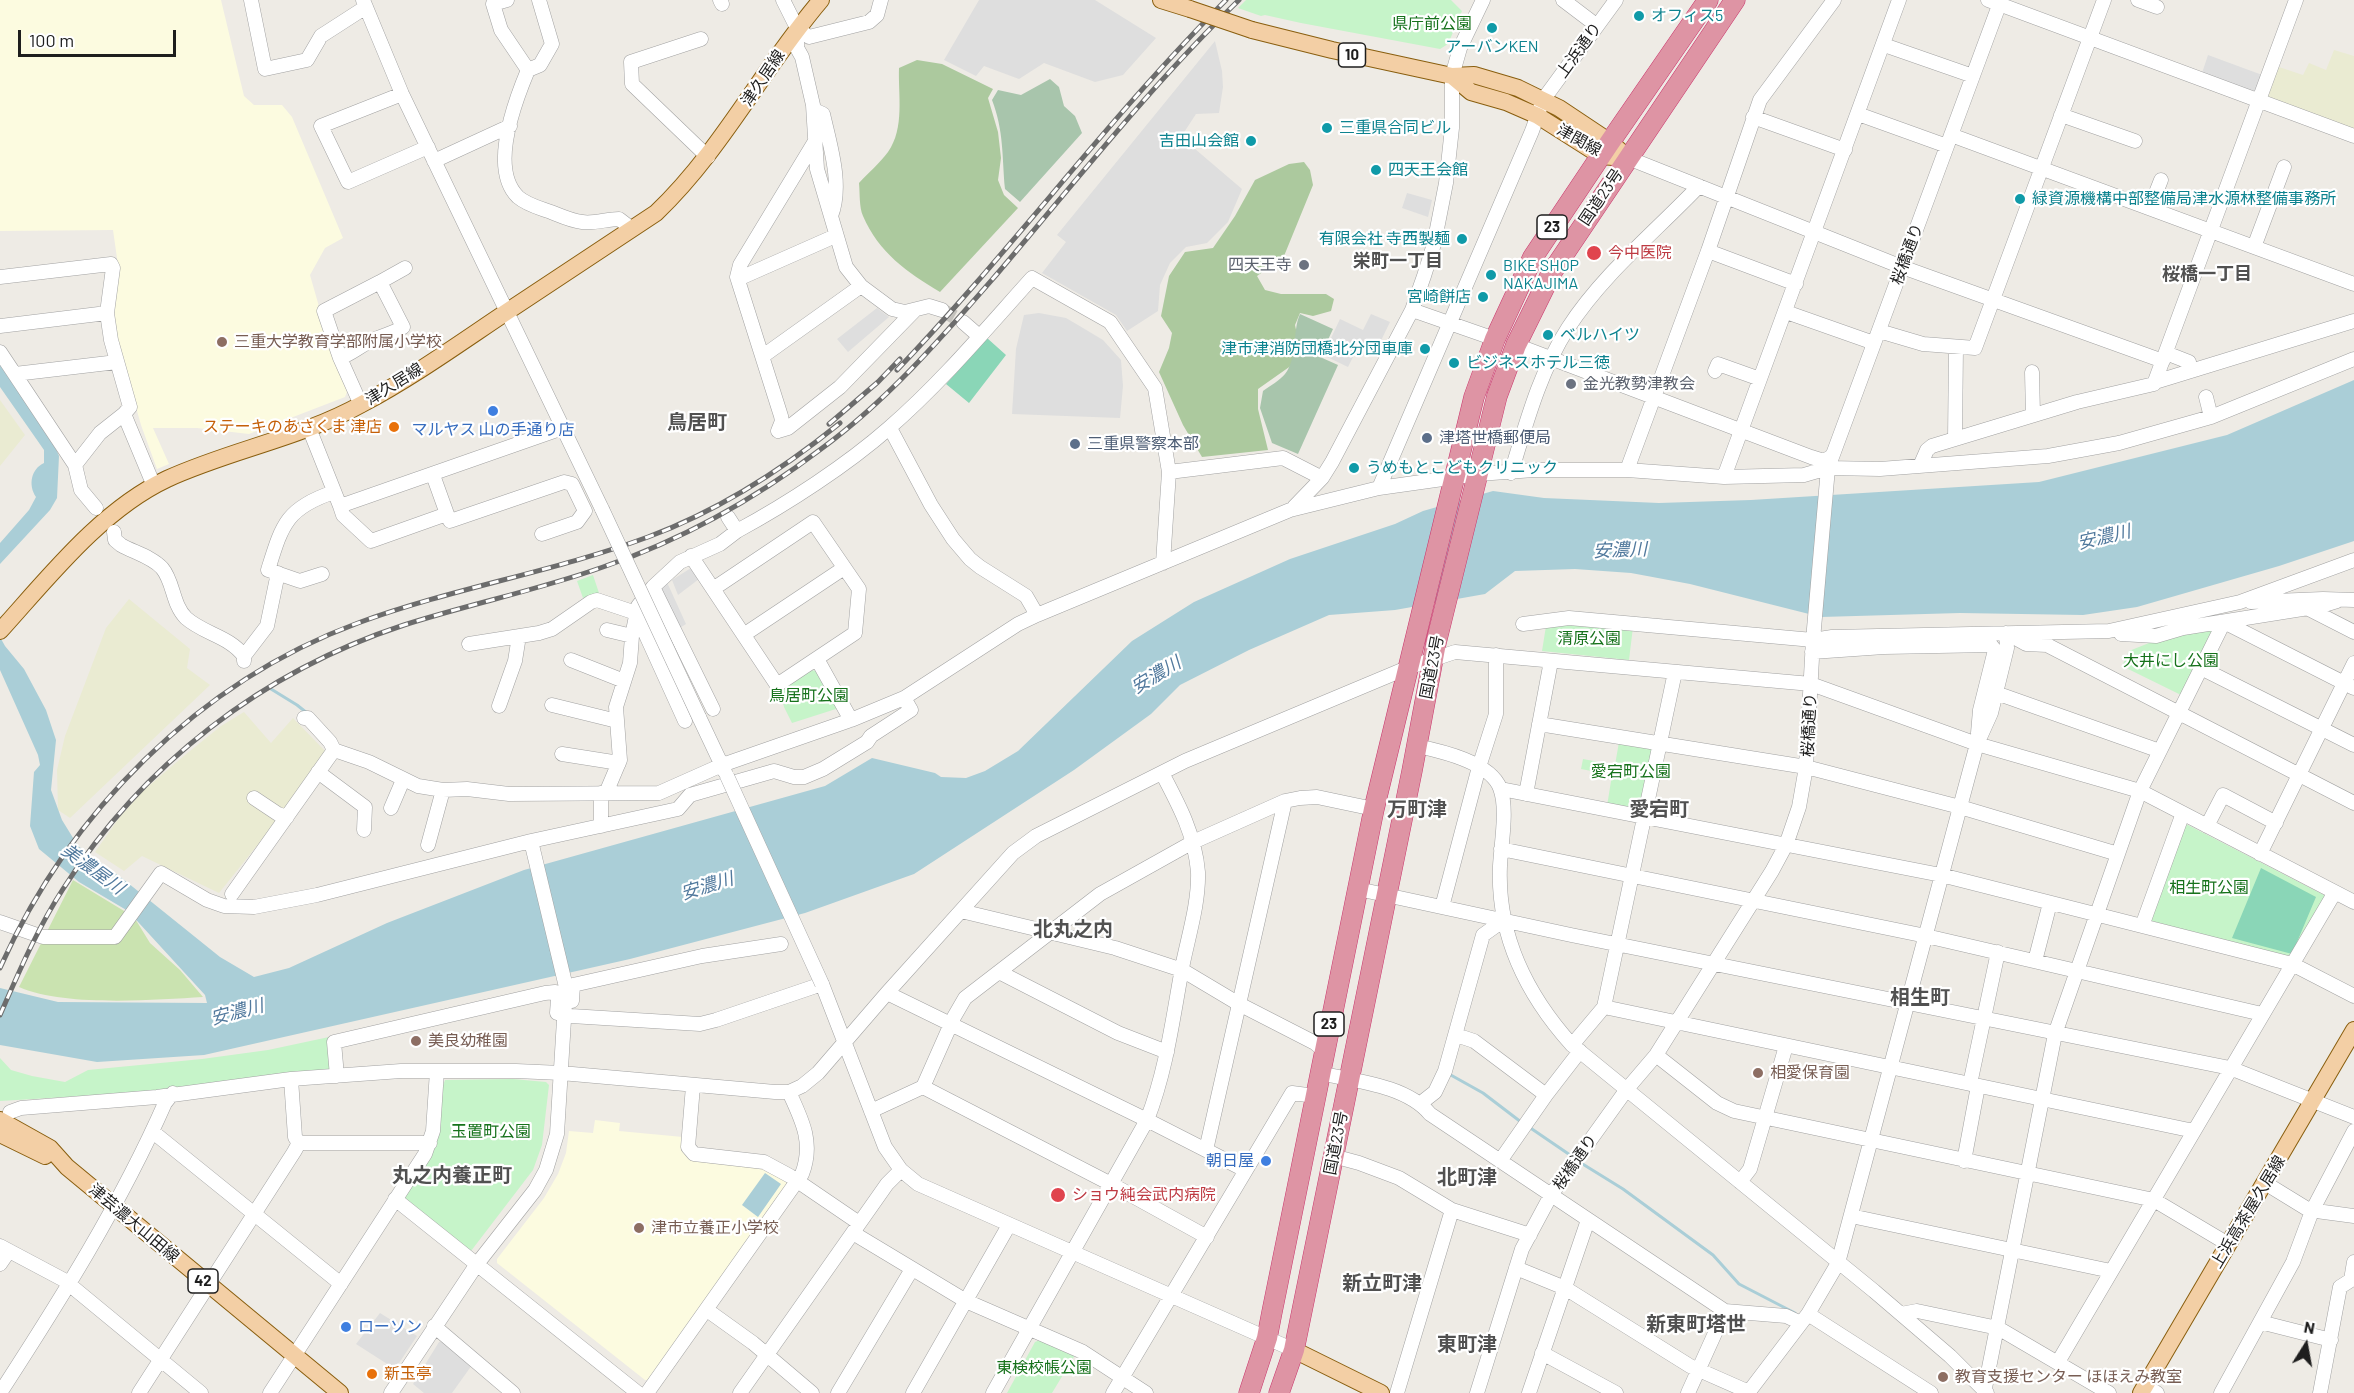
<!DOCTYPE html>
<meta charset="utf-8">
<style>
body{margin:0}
#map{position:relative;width:2354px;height:1393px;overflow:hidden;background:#eeebe5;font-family:Barlow,sans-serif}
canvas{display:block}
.north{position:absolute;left:2276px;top:1315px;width:60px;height:60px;-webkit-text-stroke:4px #fff;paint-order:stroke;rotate:11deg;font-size:16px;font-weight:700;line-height:24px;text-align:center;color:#1e1e1e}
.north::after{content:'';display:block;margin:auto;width:21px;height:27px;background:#1e1e1e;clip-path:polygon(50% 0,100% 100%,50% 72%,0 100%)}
.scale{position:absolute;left:18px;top:30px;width:158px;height:27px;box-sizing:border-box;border:3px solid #1e1e1e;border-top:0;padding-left:8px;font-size:18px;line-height:21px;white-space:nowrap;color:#1e1e1e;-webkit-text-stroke:4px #fff;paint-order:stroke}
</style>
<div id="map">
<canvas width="2354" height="1393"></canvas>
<div class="north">N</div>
<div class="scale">100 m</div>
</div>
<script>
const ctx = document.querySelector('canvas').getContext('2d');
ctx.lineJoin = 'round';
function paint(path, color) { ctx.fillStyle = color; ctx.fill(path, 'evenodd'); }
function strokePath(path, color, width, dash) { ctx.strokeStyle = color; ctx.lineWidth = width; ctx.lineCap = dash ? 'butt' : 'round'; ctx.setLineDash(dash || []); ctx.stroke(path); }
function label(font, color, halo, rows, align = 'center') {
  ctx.font = font + ' Barlow,"Noto Sans JP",sans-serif'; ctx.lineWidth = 4.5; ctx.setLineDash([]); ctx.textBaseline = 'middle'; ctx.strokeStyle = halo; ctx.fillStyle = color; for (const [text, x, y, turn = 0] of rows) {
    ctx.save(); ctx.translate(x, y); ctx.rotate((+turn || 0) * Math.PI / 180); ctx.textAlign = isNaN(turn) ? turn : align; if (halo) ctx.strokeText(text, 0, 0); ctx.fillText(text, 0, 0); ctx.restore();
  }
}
const education = new Path2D(`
 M0,0H221L244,96L254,105H282L292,117L343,238L325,248L310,275L332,352L347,392L345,397L249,434L197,428H153L169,464L157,469L141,425L116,337L114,310L118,265L113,230L0,231Z
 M595,1120L620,1123L619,1131L683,1137L682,1150L691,1160L757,1166L767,1169L788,1182V1186L650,1380H645L497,1263V1259L544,1198L558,1174L566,1153L569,1131L593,1133Z`);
const farmland = new Path2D(`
 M2334,50L2354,56V132L2264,99L2276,66L2303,75L2309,63L2326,70Z
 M0,400L25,435L0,466Z
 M129,599L190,649L187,668L210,685L70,818L58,810L57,770L65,736L106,628Z
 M244,712L271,743L293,718L326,752L280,817L219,893L142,856L124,871L95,852L119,818L144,790L185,755L221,726Z`);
const grass = new Path2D(`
 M73,880L134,917L150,943L180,970L203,997C153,1000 65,1007 19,987Z`);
const forest = new Path2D(`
 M917,60L942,64L993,89L988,98L998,132L1001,158L998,180L1004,195L1018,208L940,292C907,272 879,253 863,216C859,207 860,193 859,183C868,173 880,163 888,152C905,128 898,95 899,68Z
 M1304,162L1310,170L1313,185L1284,256L1257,276L1265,290L1281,294H1326L1334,299L1331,311L1313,316L1300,313L1295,325L1302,358L1258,389V409L1268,450L1202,457L1183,425L1159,372L1169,348L1172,333L1161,316L1169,276L1185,252L1213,248L1235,216L1255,180L1289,164Z`);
const cemetery = new Path2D(`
 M1050,79L1059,87L1064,106L1075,116L1082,133L1020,202L1005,189C1002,157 1004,131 992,100L998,90L1021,95Z
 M1300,314L1333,329L1320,357L1338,365L1298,454L1272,443L1260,408L1263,391C1270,386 1280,380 1285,374C1298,358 1292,332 1300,314Z`);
const park = new Path2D(`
 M1246,0H1451L1462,11L1448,44L1440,49L1301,23L1265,15L1261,16L1238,8Z
 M593,575L599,593L583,598L577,581Z
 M1563,621L1633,627L1629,660L1542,651L1546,626Z
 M2212,628L2213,631L2181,695L2122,666L2129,651L2164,637Z
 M810,670L818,671L839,708L792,723L784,707L780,690Z
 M1619,742L1651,747L1654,751L1641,808L1637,811L1607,806L1612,775L1581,769L1583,759L1615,765Z
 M2186,824L2324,895L2325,898L2292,954L2287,956L2151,921L2149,918Z
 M329,1037L333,1072L264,1076L150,1092L0,1101V1058L11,1070L32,1076L65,1082L88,1070L202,1059L268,1050Z
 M513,1079L546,1082L549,1085L542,1145L533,1170L471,1251L405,1200L404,1196L445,1080Z
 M1040,1340L1075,1355L1052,1393H1007L1035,1342Z`);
const pitch = new Path2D(`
 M987,338L1006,355L969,403L946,384Z
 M2261,868L2316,897L2292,954L2232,938Z`);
const parking = new Path2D(`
 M979,0H1095L1156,38L1123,75L1095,82L1044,63L1019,79L984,66L976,76L944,60Z
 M1215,41L1222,71L1223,87L1219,113L1196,114L1181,137L1242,189L1228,222L1207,243L1186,247L1170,263L1160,285L1158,311L1127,331L1116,315L1042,273L1066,242L1057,235Z
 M2208,55L2265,76L2258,96L2201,76Z
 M1407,193L1432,200L1428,217L1402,208Z
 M877,308L889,317L848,352L837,339Z
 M1039,313L1066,318L1083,328L1103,340L1121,360L1123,386L1120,418L1012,414L1016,349L1024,315Z
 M1371,314L1390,322L1375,353L1359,345L1348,367L1323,355L1340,319L1363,330Z
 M691,568L699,579L678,595L672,580Z
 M666,580L686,624L678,629L657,587Z
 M380,1313L417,1336L395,1369L356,1344Z
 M444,1341L472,1365L452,1393H424L413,1384L439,1342Z`);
const water = new Path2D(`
 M0,365L54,444L59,456L57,498L50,510L0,564V543L29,510L36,497C28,485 31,469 44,463V450L0,387Z
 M2354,380V541L2279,566L2137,607L2083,615L1960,613L1821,617L1690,584L1631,573L1575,569L1515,571L1485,594L1395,610L1329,615L1249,650L1180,685L1151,714L1074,770L914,874L805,913L630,959L204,1055L97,1062L0,1045V988L58,1002L207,1003L205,995L128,911L79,882L39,849L30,826L34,772L40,765L38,755L0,670V637L5,646L24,669L46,710L56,740L51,790L62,820L78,846L123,879L220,957L254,977L289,968L387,923L524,870L825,786L872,758L935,773L941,777L966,778L985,771L1018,751L1132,641L1194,602L1290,559L1395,524L1423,511L1493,491L1544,498L1659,503L1751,500L2039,482L2227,435Z
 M765,1173L781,1184L758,1217L742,1205Z`);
const stream = new Path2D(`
 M271,689L297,705L307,713
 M1449,1074L1483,1093L1521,1122
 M1529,1127L1573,1157
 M1581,1163L1623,1189L1713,1255L1739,1284L1795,1313`);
const minorTunnel = new Path2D(`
 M942,310L963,322`);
const minor = new Path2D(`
 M251,0L265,69L307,60L321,36L366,7
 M363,0L402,94L602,509
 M507,0L493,4L501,30L528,70
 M539,0L552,44L540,65L528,70C515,101 489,169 518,197C527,205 540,208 551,212C561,216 572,221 582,222C594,224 607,219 619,219L632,229
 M720,0L722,4
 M783,0L797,28L809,37L869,22L877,15L881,0
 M1563,0L1596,25
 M1988,0L2354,136
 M2138,0L2157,7
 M797,28V48L802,57L813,105L817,169L846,267L861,286L892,309L905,312L929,306L942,310
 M701,39L631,62L632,84L708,157
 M1884,45L1973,76
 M402,94L321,126L348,182L428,147
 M814,110L823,114C830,145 843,185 831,216
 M1858,114L1947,146
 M2061,115L2135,141
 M1753,117L1845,150
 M1951,135L2354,284
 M1628,158L1902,267L2163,361
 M434,161L510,126
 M2150,208L2161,180
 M2254,247L2284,167
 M1708,251L1796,284
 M0,277L111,264L113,268L107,313L111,340L130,407L124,414L154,486
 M738,279L833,237L836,233
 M380,282L405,268
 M1412,310L1495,339
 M1786,312L1874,343
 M963,322L979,336
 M0,326L107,313
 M1879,331L1923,344L1975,348L2104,0
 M1516,345L1811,457L1824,461L1832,456
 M0,352L75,465L81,490L96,508
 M2166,353L2189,362
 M763,356L861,286
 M340,358C351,354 360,346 371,341C382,335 393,334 403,327L380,282L324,311L340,358L361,405
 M1715,371L1718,364L1760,379
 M2032,372L2033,415
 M15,374L117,362
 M2155,382L2354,321
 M2206,397L2211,417
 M309,428L340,506L563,428
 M890,428L931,505L953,539L970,559L980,567L1026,596L1037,615
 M778,431L782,421L781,416L737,277L740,265L814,143
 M778,431L788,428L840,387L914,311
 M1955,439L1956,347
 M75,465L100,433L124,414
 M1920,466L1927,450L1932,446L2077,402L2154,384L2296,0
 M1627,470L1708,251L1760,100L1834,0
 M1169,472L1283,458L1322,478
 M1511,473C1526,424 1540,371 1568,328C1603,274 1655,232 1699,186
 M433,475L447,514
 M1724,477L1899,0
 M1379,488L1532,131L1543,100L1616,0
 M340,506L343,515L371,541L447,514L450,521L564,482L572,484L585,511L577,522L542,534
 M1294,507L1322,478L1332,462L1412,310L1424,276L1434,244L1446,183L1452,128V76L1460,48L1483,0
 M737,531C787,504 847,465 889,428C941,383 986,329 1032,278L1110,322L1155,388L1169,472L1163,563
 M114,532L115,540L121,545C133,552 152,557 162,568C174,582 172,604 186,618C204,634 229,636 244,656V661
 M691,556L777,685L855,633L859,589L813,522L713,589
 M322,574L300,581L268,570C282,525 286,508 334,492
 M653,587L713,709
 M2251,602L2323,599L2354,600
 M2307,608L2354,632
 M1523,624L1569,618L1813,640L1832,637L2109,631L2240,602L2354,560
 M607,630L632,636
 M745,634L844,568
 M2008,634L2026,644L2047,645L2354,803
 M2121,634L2156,636L2183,628L2321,606L2337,601
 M469,644L539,633L552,629L591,602L597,600L636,613L685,721
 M1812,652L1884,647L1991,645L1995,650L1980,710L1978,733
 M244,656L267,626L278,573
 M817,659L851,720
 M571,660L624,681
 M2201,668L2354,745
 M1996,693L2160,751
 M552,705L617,721
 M499,706L515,661L519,636
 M699,717L725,772
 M304,718H308L330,742L334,750L369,762L418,786L443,790L467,789L509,794L659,793L722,765L851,720L904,698L1018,624L1037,615L1290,510L1379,488L1478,474L1534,470H1627L1724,477L1804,475L1828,468L1880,469L2048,456L2119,443L2211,417L2354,359
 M1539,724L1806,767L1960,807L2118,854
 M1417,746C1441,751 1490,762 1500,788C1508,808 1501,845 1500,866C1497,935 1527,995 1572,1045L1874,1291L1950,1356L1987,1393
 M562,754L619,763
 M318,772L365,807L364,830
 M1501,789L1941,875L2292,964L2354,996
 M601,793V826
 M606,793L620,760L616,707L630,663L632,636L638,606L653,587L680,562L720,544L737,531L728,517
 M1526,794L1551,661
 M254,798L278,814L287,817
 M391,808L403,780
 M2207,826L2223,795L2276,823
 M428,845L443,790
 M1501,849L1926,936L2262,1014
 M2260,854L2354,663
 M1358,889L1571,935L2230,1068L2354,1117
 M232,894L334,750
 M1442,907L1479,767L1496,714V655
 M961,911L1115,948L1182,970L1239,1004L1315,1043L1324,1051
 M0,922L43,937H115L161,873L207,900L224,906L254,907L317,895L531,841L678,809L690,795L774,771L794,777H804L823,769L867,742L871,736L911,710L904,698
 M2142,926L2183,813
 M2035,961L2050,903
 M999,972L1118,1033L1167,1052
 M887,993L1147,1120L1245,1170
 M572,1001L573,985L702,956L781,944
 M1604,1007L2194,1131
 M571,1016L700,1024L716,1020L822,984L885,1147L901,1170L918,1184L1294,1350
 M1456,1035L1474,1041L1546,1095L1500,1161
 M1572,1045L1604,1007L1675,672
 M1656,1055L1717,1103L1734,1111L2154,1200L2228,1244
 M1319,1073C1354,1081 1406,1085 1430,1114L1725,1311L1786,1316L1801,1323
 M337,1076L334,1042L545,993L555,992L558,999L557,1013
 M1970,1084L1998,952
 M693,1086L688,1147L694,1154L764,1162L790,1176L859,1223
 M923,1087L1111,1184L1207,1237
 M1546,1095L1580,1051
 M1421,1103L1435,1092L1445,1071L1483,935L1504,920
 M871,1111L923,1087L954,1017L965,998L1100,894L1193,842L1285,801L1300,798L1317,797L1374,809
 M10,1112L21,1108L157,1097L291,1079L401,1071H516L561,1073L775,1092H789L802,1086L818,1073L887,993L1013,853L1036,836L1185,761L1407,668L1455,652L1811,684L1977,744L2140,791L2354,902
 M153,1132L341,1284
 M299,1143H430
 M1206,1150L1285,801
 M1333,1156L1359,1163L1399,1178L1452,1210L1530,1235
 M1964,1161L1978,1086
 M1740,1182L1750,1169L1786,1046
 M2265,1183L2309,1210L2354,1216
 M395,1199L638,1393
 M1851,1216L2111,1271
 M853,1233L966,1301L1083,1352L1146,1393
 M0,1246L64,1280L201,1393
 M0,1264L9,1251
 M1516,1268L1565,1288L1690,1366L1749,1392
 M707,1310L753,1343L812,1393
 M1808,1314L1931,1393
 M1901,1314L1917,1311L1998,1328L2109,1393
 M2260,1322L2331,1340
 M434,1326L513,1393
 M1542,1353L1616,1393
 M2058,1362L2335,892
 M2145,1386L2157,1393
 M0,1393C61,1299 120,1205 165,1103L173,1093
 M139,1393L294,1152L299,1143L295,1137L291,1079
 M270,1393L425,1154L433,1131L437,1071
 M391,1393L477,1264L535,1190L546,1170L557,1134L566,987L531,841
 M647,1393L802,1174C814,1143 802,1120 789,1092
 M740,1393L887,1184L901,1170
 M838,1393L912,1269
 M913,1393L1009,1225
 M993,1393L1147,1120C1167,1069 1173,1016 1183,963C1189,934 1199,902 1198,872C1195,835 1179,805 1162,773
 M1113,1393L1292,1093L1315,1096
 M1397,1393L1452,1210
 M1477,1393L1522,1249L1551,1195L1627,1089L1656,1055L1772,871L1786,845L1799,807L1806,767L1813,640L1828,468L2001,0
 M1529,1393L1588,1220
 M1688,1393L1725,1311
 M1748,1393L1808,1314L1838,1263L1960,807L1977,744L1991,713L2007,648L2006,633
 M1984,1393L2055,1034L2140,791L2224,622L2354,688
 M2221,1393L2293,1262L2312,1211L2354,1131
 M2320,1393L2340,1287L2351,1280L2354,1262`);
const major = new Path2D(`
 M1161,0L1190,9
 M1252,30L1332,50L1452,76L1474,75L1518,88L1559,108L1610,142L1628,158
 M1452,76L1471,92L1506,102L1538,116L1601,156L1613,157
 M0,631C48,578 101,510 167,479C230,450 301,438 362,404C413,377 460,343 508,311C557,278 607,246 656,213C722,150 762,69 821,0
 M0,1120L50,1148L67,1167L340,1393
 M0,1134L45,1156
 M1294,1350L1381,1393
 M2141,1393L2354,1030`);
const highway = new Path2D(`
 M1249,1393L1267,1338L1272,1312L1374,809L1474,397L1495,339L1533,257L1610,142L1708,0
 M1279,1393L1294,1350L1412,771L1436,643L1497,396L1516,345L1552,272L1735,0`);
const rail = new Path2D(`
 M897,370C1011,251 1109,117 1226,0
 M829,424L878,382L900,359
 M0,968C69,813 198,682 358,623C453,588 553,572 648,537C718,511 782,470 840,423
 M0,1015C19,972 37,929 63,889C142,765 263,671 404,625C470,604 538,590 603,567C682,540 755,499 821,449C888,400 943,336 997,274C1076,181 1152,84 1239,0`);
const minorBridge = new Path2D(`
 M602,509L699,717
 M727,776L822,984`);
const majorBridge = new Path2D(`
 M1190,9L1252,30`);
const markers = [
 [1639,16,6,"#0f9aa8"],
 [1492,28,6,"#0f9aa8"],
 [1327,128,6,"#0f9aa8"],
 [1251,141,6,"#0f9aa8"],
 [1376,170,6,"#0f9aa8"],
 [2020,199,6,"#0f9aa8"],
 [1462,239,6,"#0f9aa8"],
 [1594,253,8,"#e0444e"],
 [1304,265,6,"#6b7280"],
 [1491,275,6,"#0f9aa8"],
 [1483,297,6,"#0f9aa8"],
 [1548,335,6,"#0f9aa8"],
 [222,342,6,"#8d6e63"],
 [1425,349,6,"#0f9aa8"],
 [1454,363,6,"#0f9aa8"],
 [1571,384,6,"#6b7280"],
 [493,411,6,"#3f7fe0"],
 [394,427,6,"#e8710a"],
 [1427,438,6,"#5c6f8a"],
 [1075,444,6,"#5c6f8a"],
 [1354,468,6,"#0f9aa8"],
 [416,1041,6,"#8d6e63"],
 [1758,1073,6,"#8d6e63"],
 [1266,1161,6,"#3f7fe0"],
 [1058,1195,8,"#e0444e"],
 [639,1228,6,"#8d6e63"],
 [346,1327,6,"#3f7fe0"],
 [372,1374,6,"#e8710a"],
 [1943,1377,6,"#8d6e63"]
];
const shields = [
 [1352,55,27],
 [1552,227,30],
 [1329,1024,30],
 [203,1281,30]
];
const shieldNames = [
 ["10",1352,55],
 ["23",1552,227],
 ["23",1329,1024],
 ["42",203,1281]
];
const cultureNames = [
 ["オフィス5",1651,16],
 ["アーバンKEN",1492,47,"center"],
 ["三重県合同ビル",1339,128],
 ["吉田山会館",1239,141,"right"],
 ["四天王会館",1388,170],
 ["緑資源機構中部整備局津水源林整備事務所",2032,199],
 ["有限会社 寺西製麺",1450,239,"right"],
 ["BIKE SHOP",1503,266],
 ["NAKAJIMA",1503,284],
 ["宮崎餅店",1471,297,"right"],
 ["ベルハイツ",1560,335],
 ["津市津消防団橋北分団車庫",1413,349,"right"],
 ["ビジネスホテル三徳",1466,363],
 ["うめもとこどもクリニック",1366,468]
];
const parkNames = [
 ["県庁前公園",1432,24],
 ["清原公園",1589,639],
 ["大井にし公園",2171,661],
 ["鳥居町公園",809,696],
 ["愛宕町公園",1631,772],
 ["相生町公園",2209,888],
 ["玉置町公園",491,1132],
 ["東検校帳公園",1044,1368]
];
const streetNames = [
 ["上浜通り",1579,50,-54],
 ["津久居線",763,78,-56],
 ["津関線",1579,140,29],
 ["国道23号",1601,197,-56],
 ["桜橋通り",1907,254,-70],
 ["津久居線",394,384,-32],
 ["国道23号",1432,667,-79],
 ["桜橋通り",1809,725,-87],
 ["国道23号",1336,1143,-79],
 ["桜橋通り",1575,1162,-55],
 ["上浜高茶屋久居線",2248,1212,-59],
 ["津芸濃大山田線",134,1223,40]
];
const healthNames = [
 ["今中医院",1608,253],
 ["ショウ純会武内病院",1072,1195]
];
const worshipNames = [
 ["四天王寺",1292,265],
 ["金光教勢津教会",1583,384,"left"]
];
const educationNames = [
 ["三重大学教育学部附属小学校",234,342],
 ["美良幼稚園",428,1041],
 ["相愛保育園",1770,1073],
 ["津市立養正小学校",651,1228],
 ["教育支援センター ほほえみ教室",1955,1377]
];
const foodNames = [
 ["ステーキのあさくま 津店",382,427],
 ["新玉亭",384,1374,"left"]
];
const shopNames = [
 ["マルヤス 山の手通り店",493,430],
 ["朝日屋",1254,1161,"right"],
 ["ローソン",358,1327,"left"]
];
const serviceNames = [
 ["津塔世橋郵便局",1439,438],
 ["三重県警察本部",1087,444]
];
const neighbourhoodNames = [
 ["栄町一丁目",1398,261],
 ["桜橋一丁目",2207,274]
];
const waterNames = [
 ["安濃川",2104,537,-13],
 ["安濃川",1620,550,-2],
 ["安濃川",1156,675,-31],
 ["美濃屋川",93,869,36],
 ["安濃川",707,886,-17],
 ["安濃川",237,1012,-15]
];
const quarterNames = [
 ["鳥居町",697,422],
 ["万町津",1417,809],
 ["愛宕町",1659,809],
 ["北丸之内",1073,929],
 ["相生町",1920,997],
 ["丸之内養正町",452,1175],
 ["北町津",1467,1177],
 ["新立町津",1382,1283],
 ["新東町塔世",1696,1324],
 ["東町津",1467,1344]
];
paint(education, '#fcfbe0');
paint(farmland, '#eaebd2');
paint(grass, '#cae3b0');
paint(forest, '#acc99e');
paint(cemetery, '#a8c5ac');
paint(park, '#c6f4c9');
paint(pitch, '#8ad6b7');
paint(parking, '#dedede');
paint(water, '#aaced7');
strokePath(stream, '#aaced7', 3);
strokePath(minorTunnel, '#c4c2bd', 14, [14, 7]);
strokePath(minor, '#a2a2a2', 15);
strokePath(major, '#895e0e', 18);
strokePath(highway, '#c9356c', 21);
strokePath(minor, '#fff', 14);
strokePath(major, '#f3cfa5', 16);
strokePath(highway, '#de94a4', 20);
strokePath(rail, '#6c6c6c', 5);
strokePath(rail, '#fff', 3, [9]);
strokePath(minorBridge, '#a2a2a2', 15, []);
strokePath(majorBridge, '#895e0e', 18, []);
strokePath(minorBridge, '#fff', 14);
strokePath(majorBridge, '#f3cfa5', 16);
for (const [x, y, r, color] of markers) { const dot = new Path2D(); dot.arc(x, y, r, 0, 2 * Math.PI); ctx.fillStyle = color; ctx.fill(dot); strokePath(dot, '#fff', 2); }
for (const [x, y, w] of shields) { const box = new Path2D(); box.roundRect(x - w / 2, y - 12, w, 24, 4.5); ctx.fillStyle = '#fff'; ctx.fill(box); strokePath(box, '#1e1e1e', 1.5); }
label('bold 15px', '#1e1e1e', null, shieldNames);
label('16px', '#0d838f', '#fff', cultureNames, 'left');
label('16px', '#16721b', '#fff', parkNames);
label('16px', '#1e1e1e', '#fff', streetNames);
label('16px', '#be3a42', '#fff', healthNames, 'left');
label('16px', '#5b616d', '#fff', worshipNames, 'right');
label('16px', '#785e54', '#fff', educationNames, 'left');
label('16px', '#c56008', '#fff', foodNames, 'right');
label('16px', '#366cbe', '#fff', shopNames);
label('16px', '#4e5e75', '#fff', serviceNames, 'left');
label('bold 18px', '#515151', '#fff', neighbourhoodNames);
label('italic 18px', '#51799d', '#fff', waterNames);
label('bold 20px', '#515151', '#fff', quarterNames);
</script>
